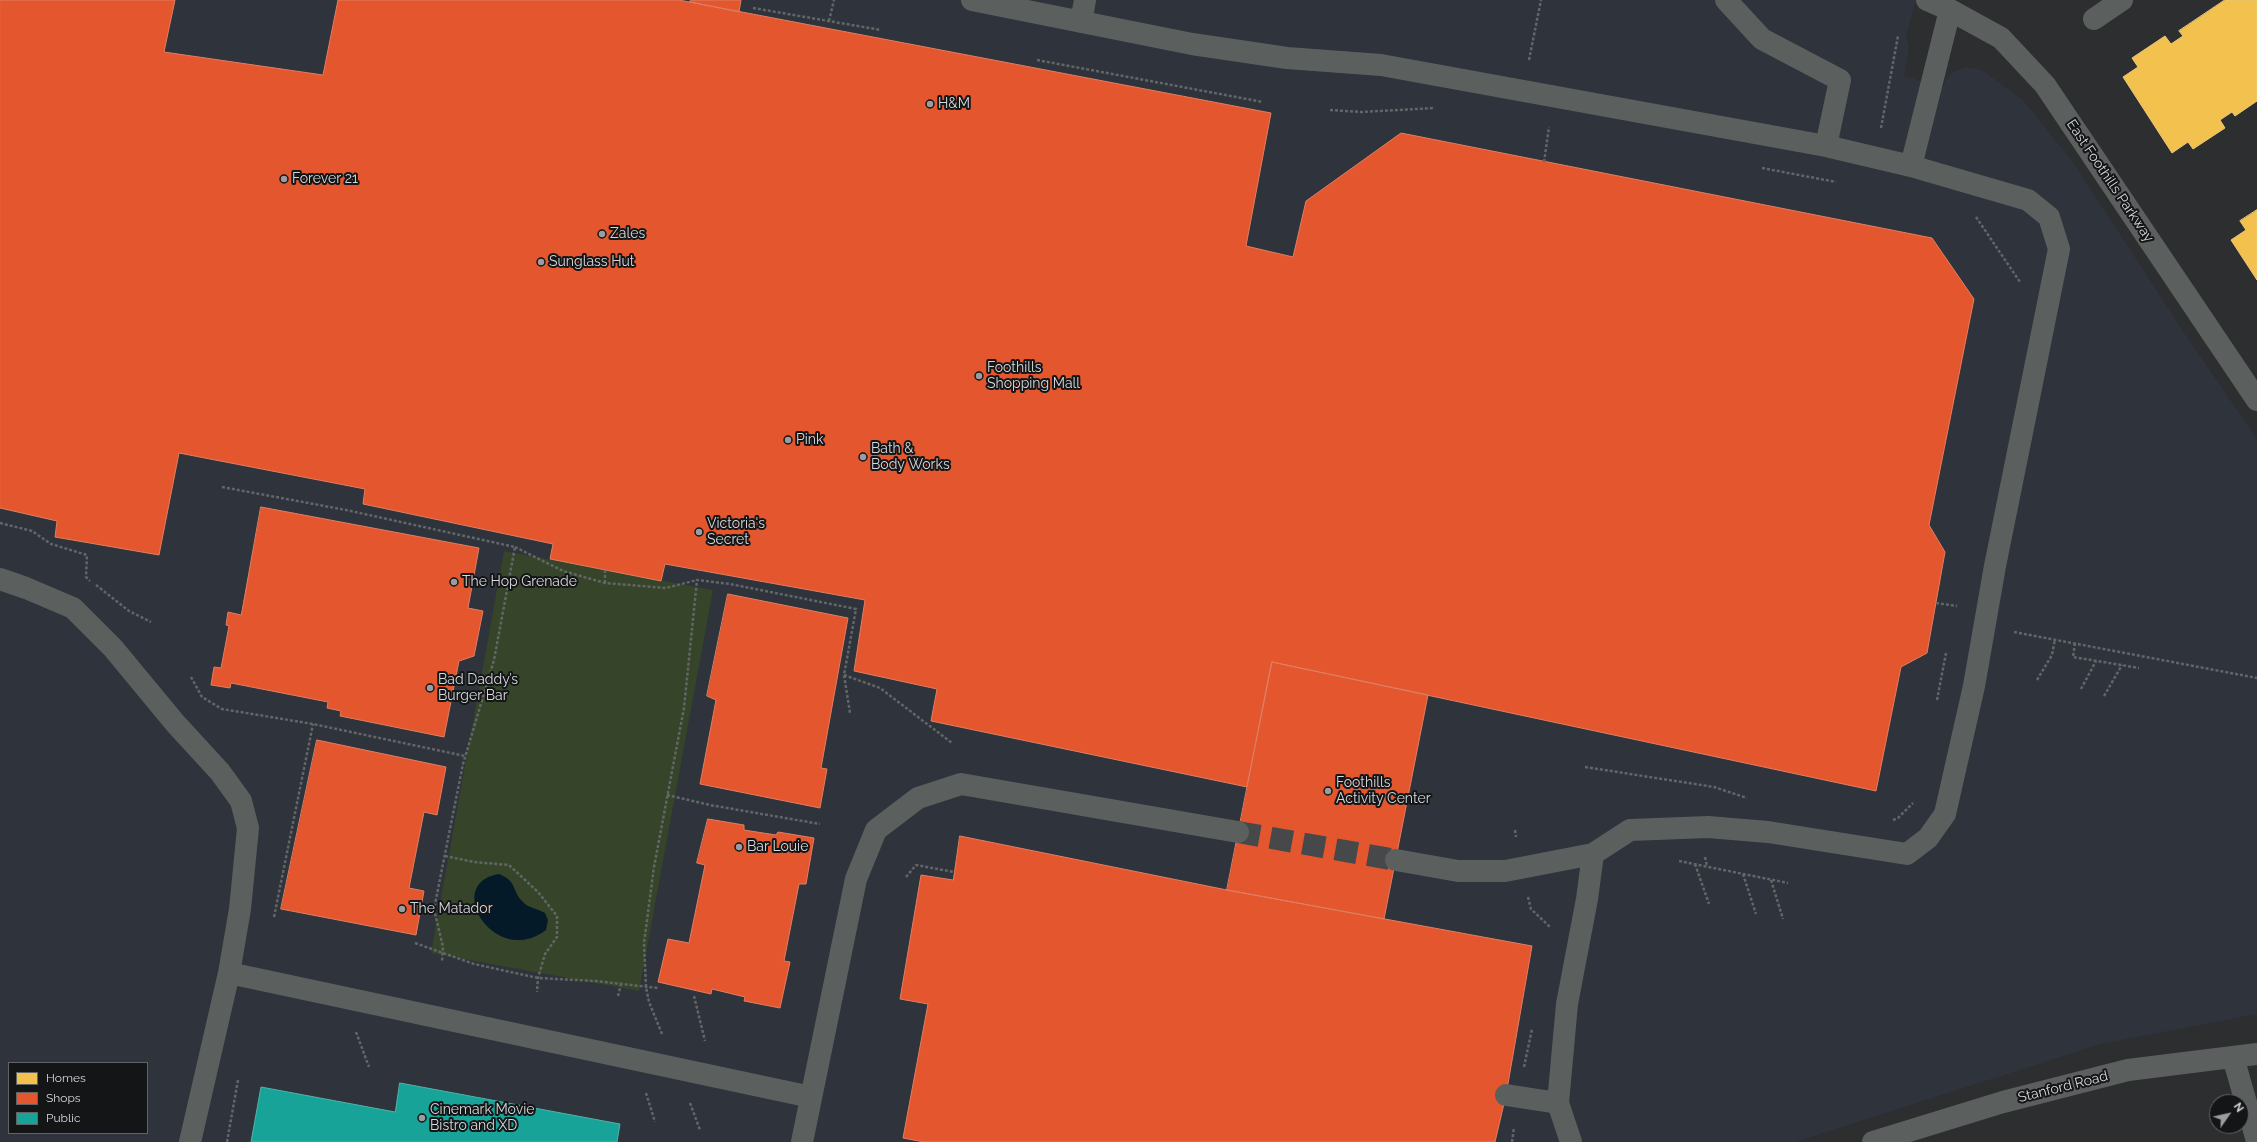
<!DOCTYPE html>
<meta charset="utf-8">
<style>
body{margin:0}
#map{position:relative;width:2257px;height:1142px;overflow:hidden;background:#2c2e30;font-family:Raleway,sans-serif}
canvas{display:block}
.legend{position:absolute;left:8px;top:1062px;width:140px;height:72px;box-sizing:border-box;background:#141517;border:1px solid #626365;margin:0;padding:5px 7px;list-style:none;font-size:12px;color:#d6d8db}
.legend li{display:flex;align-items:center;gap:8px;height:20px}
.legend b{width:20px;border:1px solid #626365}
.north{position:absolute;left:2209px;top:1094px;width:40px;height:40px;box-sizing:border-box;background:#141517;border:1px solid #626365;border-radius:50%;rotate:56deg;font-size:11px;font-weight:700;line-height:16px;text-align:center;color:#d6d8db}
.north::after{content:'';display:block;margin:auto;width:14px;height:18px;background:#9a9c9f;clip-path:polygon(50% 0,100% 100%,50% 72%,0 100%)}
</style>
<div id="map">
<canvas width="2257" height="1142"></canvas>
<ul class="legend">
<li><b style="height:11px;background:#f2c14e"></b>Homes</li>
<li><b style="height:11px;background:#e4572e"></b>Shops</li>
<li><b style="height:11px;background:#17a398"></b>Public</li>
</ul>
<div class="north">N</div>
</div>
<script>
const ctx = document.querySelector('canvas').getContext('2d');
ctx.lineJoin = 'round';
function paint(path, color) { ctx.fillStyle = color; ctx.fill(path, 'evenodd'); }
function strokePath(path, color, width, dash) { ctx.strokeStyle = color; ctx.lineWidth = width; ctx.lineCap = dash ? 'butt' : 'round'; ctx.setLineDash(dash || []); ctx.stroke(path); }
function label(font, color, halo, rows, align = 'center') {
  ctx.font = font + ' Raleway,sans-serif'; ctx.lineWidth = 4; ctx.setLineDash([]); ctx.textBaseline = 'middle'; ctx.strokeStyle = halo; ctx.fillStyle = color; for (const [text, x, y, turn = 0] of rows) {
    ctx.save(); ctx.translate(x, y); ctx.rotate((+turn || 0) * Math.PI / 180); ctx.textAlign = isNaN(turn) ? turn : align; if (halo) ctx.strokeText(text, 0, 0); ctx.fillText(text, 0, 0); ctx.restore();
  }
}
const built = new Path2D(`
 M0,0H1916L1906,35L1909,48L1904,76L1943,87L1945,81L1953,72L1965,67L1982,70L2023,100L2073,162L2189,340L2257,439V1014L2101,1044L1795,1142H0ZM9,1063H147V1133H9Z`);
const green = new Path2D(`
 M504,551L713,590L639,991L431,953Z`);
const water = new Path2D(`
 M499,874C518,882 511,890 523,902C528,908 539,909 545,913L548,920L546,930C495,969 442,883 499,874Z`);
const homes = new Path2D(`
 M2225,0H2257V101L2235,116L2232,112L2220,120L2225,128L2193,149L2188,142L2172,153L2123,77L2138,67L2132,58L2165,36L2171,44L2183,36L2179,31Z
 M2257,210V280L2231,240L2246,230L2240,221Z`);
const shops = new Path2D(`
 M0,0H175L164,52L323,75L338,0H679L1271,113L1246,246L1293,257L1306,201L1401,133L1932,238L1974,299L1929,525L1945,552L1927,653L1901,667L1876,791L1272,662L1247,787L931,721L937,689L854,671L865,600L665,564L661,581L550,559L553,544L363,504L365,489L179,453L159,555L55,537L57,521L0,508Z
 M691,0H741L739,12L690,2Z
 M261,507L479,548L468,608L483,611L474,656L459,661L444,737L340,716L341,711L327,708L328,702L231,683L230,688L211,685L214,667L221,668L229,626L226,625L228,612L241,615Z
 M728,594L848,618L821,768L827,769L820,808L700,784L716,700L707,696Z
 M1272,662L1428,695L1384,919L1227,890Z
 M317,740L446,767L437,815L424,812L409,888L424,891L416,935L281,909Z
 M708,819L744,825V830L776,835L778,832L814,838L806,884H799L784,961L790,962L780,1008L744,1001L745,997L712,989L711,994L658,982L668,939L689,943L705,865L697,863Z
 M960,836L1227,890L1532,946L1506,1095L1495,1142H924L903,1138L928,1004L900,999L921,875L953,880Z`);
const public = new Path2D(`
 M400,1083L620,1124L617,1142H251L261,1087L395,1112Z`);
const minorTunnel = new Path2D(`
 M1238,832L1396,860`);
const path = new Path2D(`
 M753,8L881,30
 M829,21L834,0
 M1037,60L1263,102
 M1529,60L1541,0
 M1330,110L1361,112L1435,108
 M1881,128L1898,36
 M1544,162L1549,127
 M1762,168L1836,182
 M1976,217L2020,282
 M222,487L346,510L515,547L494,660L463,764L434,909L443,947L442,962
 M0,523L32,531L51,544L87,555L86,577L90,581
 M515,547L563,571L605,583L666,588L697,580
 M605,583V570
 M96,585L129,611L151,622
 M1936,603L1957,606
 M2014,632L2257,678
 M2075,643L2073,657L2139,668
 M844,675L880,688L952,743
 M191,677L202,697L222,709L313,724L465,756
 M2037,680L2052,655L2055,639
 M2081,689L2096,661
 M2104,696L2122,665
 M1937,700L1946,653
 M1585,767L1714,787L1747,798
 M667,795L710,805L820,824
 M1893,820L1898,818L1913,803
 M1515,830L1516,837
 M445,856L474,862L509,865L538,892L557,916V937L545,954L538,978L537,992
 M1705,857L1707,866
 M1679,861L1788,883
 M1695,864L1709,904
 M1743,874L1756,914
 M906,877L916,865L954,872
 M1771,880L1783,919
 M1528,897L1531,909L1550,927
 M274,917L313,724
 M415,943L474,964L538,978L595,981L658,988
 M618,996L621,984
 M694,996L705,1041
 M356,1032L369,1067
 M662,1034L649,1002L646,987L644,943L654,867L684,708L697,580L730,584L856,609L844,675L850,713
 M1524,1067L1532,1029
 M646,1093L655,1122
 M690,1103L700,1130
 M227,1142L238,1080
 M1512,1142L1514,1127`);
const minor = new Path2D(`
 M972,0L1192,44L1287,58L1381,65L1826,146L1911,166L2028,200L2049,217L2059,249L1995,566L1974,686L1945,814L1928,838L1907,854L1768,832L1708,827L1630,830L1593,854L1587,899L1567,1004L1558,1103L1571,1142
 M1726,0L1762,39L1840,80L1826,146
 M1927,0L1950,10L2001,38L2045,85L2257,400
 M2094,19L2122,0
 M1081,22L1085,0
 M1911,166L1950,10
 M0,579L26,588L73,608L113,648L175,723L220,772L241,801L248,828L240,909L229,973L190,1142
 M1396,860L1458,871H1505L1593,854
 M229,973L811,1097
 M2233,1057L2257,1141
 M1506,1095L1558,1103
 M802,1142L856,879L876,830L918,798L961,784L1238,832
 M1873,1142L2003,1102L2128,1070L2257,1054`);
const markers = [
 [930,104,4,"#9a9c9f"],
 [284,179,4,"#9a9c9f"],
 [602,234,4,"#9a9c9f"],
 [541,262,4,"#9a9c9f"],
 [979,376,4,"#9a9c9f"],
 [788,440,4,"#9a9c9f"],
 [863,457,4,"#9a9c9f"],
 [699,532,4,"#9a9c9f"],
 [454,582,4,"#9a9c9f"],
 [430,688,4,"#9a9c9f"],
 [1328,791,4,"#9a9c9f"],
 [739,847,4,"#9a9c9f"],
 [402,909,4,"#9a9c9f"],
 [422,1118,4,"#9a9c9f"]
];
const poiNames = [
 ["H&M",938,104],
 ["Forever 21",292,179],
 ["Zales",610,234],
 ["Sunglass Hut",549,262],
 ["Foothills",987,368],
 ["Shopping Mall",987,384],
 ["Pink",796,440],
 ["Bath &",871,449],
 ["Body Works",871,465],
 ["Victoria's",707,524],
 ["Secret",707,540],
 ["The Hop Grenade",462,582],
 ["Bad Daddy’s",438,680],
 ["Burger Bar",438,696],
 ["Foothills",1336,783],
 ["Activity Center",1336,799],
 ["Bar Louie",747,847],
 ["The Matador",410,909],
 ["Cinemark Movie",430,1110],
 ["Bistro and XD",430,1126]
];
const streetNames = [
 ["East Foothills Parkway",2110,181,56],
 ["Stanford Road",2063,1087,-14]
];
paint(built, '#2e333c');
paint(green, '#364429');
paint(water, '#051a29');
paint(homes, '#f2c14e');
strokePath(homes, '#eac878', 1);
paint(shops, '#e4572e');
strokePath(shops, '#e07e62', 1);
paint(public, '#17a398');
strokePath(public, '#50b3ac', 1);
strokePath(minorTunnel, '#46484a', 22, [22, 11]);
strokePath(path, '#636666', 2.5, [3, 2]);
strokePath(minor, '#5b605e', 22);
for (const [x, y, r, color] of markers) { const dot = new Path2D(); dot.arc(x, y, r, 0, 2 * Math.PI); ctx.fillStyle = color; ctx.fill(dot); strokePath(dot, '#141517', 1.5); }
label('14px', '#d6d8db', '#141517', poiNames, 'left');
label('14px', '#d6d8db', '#141517', streetNames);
</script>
